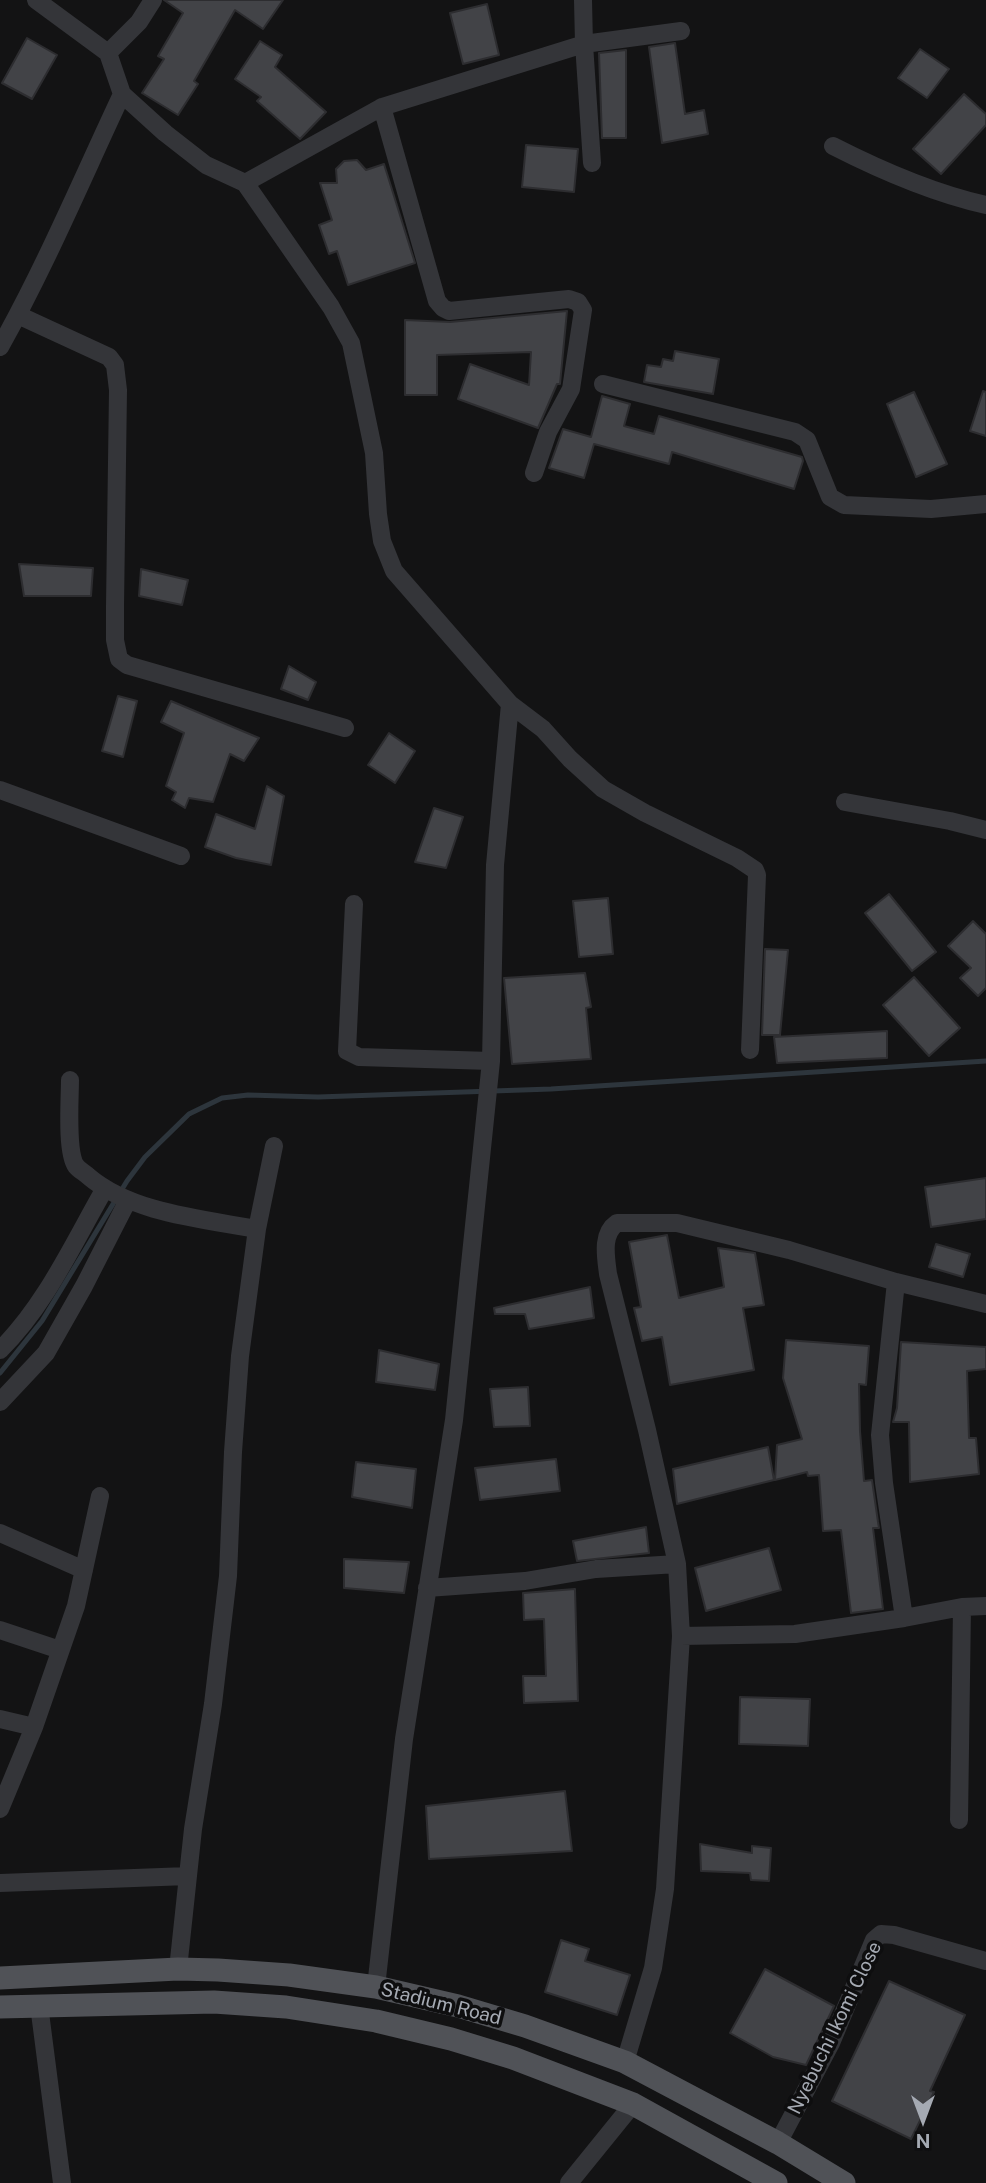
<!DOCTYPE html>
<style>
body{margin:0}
#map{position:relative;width:986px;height:2183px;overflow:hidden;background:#131314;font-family:"Public Sans",sans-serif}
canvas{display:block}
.north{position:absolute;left:888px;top:2085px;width:70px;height:70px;-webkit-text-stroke:5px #0e0e0f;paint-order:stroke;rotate:180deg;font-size:19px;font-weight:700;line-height:28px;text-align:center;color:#a5aab3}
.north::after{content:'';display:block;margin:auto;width:24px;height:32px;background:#a5aab3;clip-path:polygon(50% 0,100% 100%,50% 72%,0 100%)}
</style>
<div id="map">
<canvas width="986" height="2183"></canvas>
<div class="north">N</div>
</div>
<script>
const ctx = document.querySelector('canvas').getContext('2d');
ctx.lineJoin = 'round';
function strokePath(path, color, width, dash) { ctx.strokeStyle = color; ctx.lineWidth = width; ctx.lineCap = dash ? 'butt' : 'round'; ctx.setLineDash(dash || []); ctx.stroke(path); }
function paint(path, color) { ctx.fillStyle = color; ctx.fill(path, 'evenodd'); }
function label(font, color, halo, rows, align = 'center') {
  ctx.font = font + ' "Public Sans",sans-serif'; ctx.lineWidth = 7; ctx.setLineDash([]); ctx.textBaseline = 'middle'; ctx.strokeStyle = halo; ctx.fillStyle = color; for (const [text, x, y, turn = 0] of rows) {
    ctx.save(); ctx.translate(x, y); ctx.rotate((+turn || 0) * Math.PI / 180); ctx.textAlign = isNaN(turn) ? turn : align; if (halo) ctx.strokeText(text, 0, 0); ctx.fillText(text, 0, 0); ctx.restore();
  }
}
const stream = new Path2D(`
 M0,1373L42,1321L127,1181L145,1157L189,1114L222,1098L248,1095L318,1097L551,1089L986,1061`);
const building = new Path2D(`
 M164,0H283L263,29L235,10L194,81L198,84L178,115L142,93L164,59L158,56L183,13Z
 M487,4L499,55L463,64L450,13Z
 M27,38L57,55L32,99L2,83Z
 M260,41L282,55L275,67L326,112L300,139L257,101L261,97L235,79Z
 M675,43L685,114L704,110L708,134L662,143L649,47Z
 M920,49L949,69L927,98L898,78Z
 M626,50V138H602L599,53Z
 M964,94L986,114V125L941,174L913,149Z
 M526,145L578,149L574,192L522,187Z
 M357,160L366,170L384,164L415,263L348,285L337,251L329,254L319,225L332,220L320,183H337L336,169L344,161Z
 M567,311L560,384H557L538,428L458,399L470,364L529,385L531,352L437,355V395H405V320L450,322Z
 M675,351L719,359L713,394L644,382L647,365L661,367L663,359L673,361Z
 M983,391L986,392V436L970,431Z
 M914,392L947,464L916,477L887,404Z
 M602,396L630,404L624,426L654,434L659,416L802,457L803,461L794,489L672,452L669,464L594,444L584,478L549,468L563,429L591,437Z
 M19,564L93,568L91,596H24Z
 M141,569L188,580L182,605L139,596Z
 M289,666L316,682L308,700L281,689Z
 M118,696L137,701L123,757L102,751Z
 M171,701L259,738L244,761L230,754L213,802L189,798L185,808L172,800L176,792L166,786L184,733L161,722Z
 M389,733L415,751L395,783L368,765Z
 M267,786L284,796L271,865L236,858L205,847L216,814L255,829Z
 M434,808L463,817L446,868L415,862Z
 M889,894L936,952L912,971L865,913Z
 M608,898L613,954L579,957L573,901Z
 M973,921L986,934V988L978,996L960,978L971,968L948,946Z
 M765,949L788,950L780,1035H762Z
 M585,973L591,1007L586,1008L591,1059L512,1064L504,978Z
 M914,977L960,1028L929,1056L883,1005Z
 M887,1031V1058L777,1063L774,1037Z
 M986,1178V1219L931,1227L925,1187Z
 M667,1235L679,1298L724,1287L718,1248L755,1253L764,1305L743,1308L754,1370L670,1385L662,1337L642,1341L634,1308L641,1307L629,1242Z
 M936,1244L970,1254L963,1277L929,1267Z
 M590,1287L594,1318L529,1329L525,1314H495L494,1308Z
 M786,1340L869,1346L866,1385L859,1384L860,1431L864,1481L872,1480L878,1522L879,1528H873L883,1609L851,1613L841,1530L823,1531L819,1475L808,1476L807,1472L775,1480L777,1445L802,1439L783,1378Z
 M901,1342L986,1347V1369L967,1371L969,1438H976L979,1474L910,1482L909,1422H893L897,1408Z
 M379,1350L439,1364L435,1390L376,1382Z
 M528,1387L530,1426L494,1427L490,1389Z
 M768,1447L774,1480L677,1504L673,1469Z
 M556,1459L560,1491L480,1500L475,1468Z
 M356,1462L416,1469L412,1508L352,1497Z
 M646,1527L649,1553L577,1561L573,1541Z
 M769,1548L781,1590L706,1611L695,1568Z
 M344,1559L409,1562L404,1593L344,1588Z
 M575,1589L578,1701L524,1703L523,1676H546L544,1619L524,1620L523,1593Z
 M740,1697L810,1699L808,1746L739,1744Z
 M565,1791L572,1851L429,1859L426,1806Z
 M700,1844L752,1853V1846L771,1848L769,1881L751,1880L750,1873L701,1871Z
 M561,1940L589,1949L585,1961L630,1975L617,2015L545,1992Z
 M765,1969L834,2006L806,2065L773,2057L730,2033Z
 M889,1981L965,2015L930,2091L934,2092L911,2139L832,2101Z`);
const minor = new Path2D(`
 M36,0L108,53L122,94L165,133L206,165L245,183L382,107L584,44L681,31
 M583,0L584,44L592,163
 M108,53L139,22L153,0
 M382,107L437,301L443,308L449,311L569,299L578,302L583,310L571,389L548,432L534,473
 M833,146C882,171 932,193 986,205
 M245,183L331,307L351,343L374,453L378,514L382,541L394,571L510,704L543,729L570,759L603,789L645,813L737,858L755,870L757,875L750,1050
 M18,315L109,357L115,365L118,390L115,606V640L119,659L127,665L345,728
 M0,347C46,265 82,179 122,94
 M603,384L795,432L807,440L830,497L844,505L931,509L986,504
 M0,790L181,856
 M845,802L950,821L986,830
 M354,904L347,1051L359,1057L491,1061
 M70,1080C70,1098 66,1152 76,1166C79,1170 85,1173 88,1176C131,1213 203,1219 257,1229
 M896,1282L880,1435L884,1483L904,1618
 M0,1350C45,1306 73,1244 104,1190
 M0,1402L46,1353L84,1286L128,1200
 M0,1533L84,1570
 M427,1588L525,1581L596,1569L677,1564
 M0,1630L60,1650
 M681,1636L795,1634L904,1618L962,1607L986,1606
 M0,1719L34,1727
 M0,1809L34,1727L76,1606L100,1496
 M959,1820L962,1607
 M0,1883L188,1876
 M178,1969L193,1829L213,1704L228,1576L233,1452L240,1356L257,1229L274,1146
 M376,1987L404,1739L454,1420L472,1245L491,1061L495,865L510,704
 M39,2005L62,2183
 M625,2062L653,1968L665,1889L681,1636L677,1564L647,1430L608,1274C606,1257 601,1234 617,1223H677L789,1250L896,1282L986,1304
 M778,2143L831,2043L874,1940L881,1934L894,1935L986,1961
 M569,2183L633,2104`);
const major = new Path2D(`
 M0,1978L178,1969L218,1970L289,1975L376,1987L458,2006L525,2026L625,2062L778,2143L844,2183
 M0,2007L214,2002L286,2007L376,2021L451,2039L513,2058L633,2104L776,2183`);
const streetNames = [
 ["Stadium Road",441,2004,14],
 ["Nyebuchi Ikomi Close",835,2028,-64]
];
strokePath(stream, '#2d353c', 5);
paint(building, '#424347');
strokePath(building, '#2d2d30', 2);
strokePath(minor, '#343539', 18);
strokePath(major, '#505257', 23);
label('19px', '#a5aab3', '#0e0e0f', streetNames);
</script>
